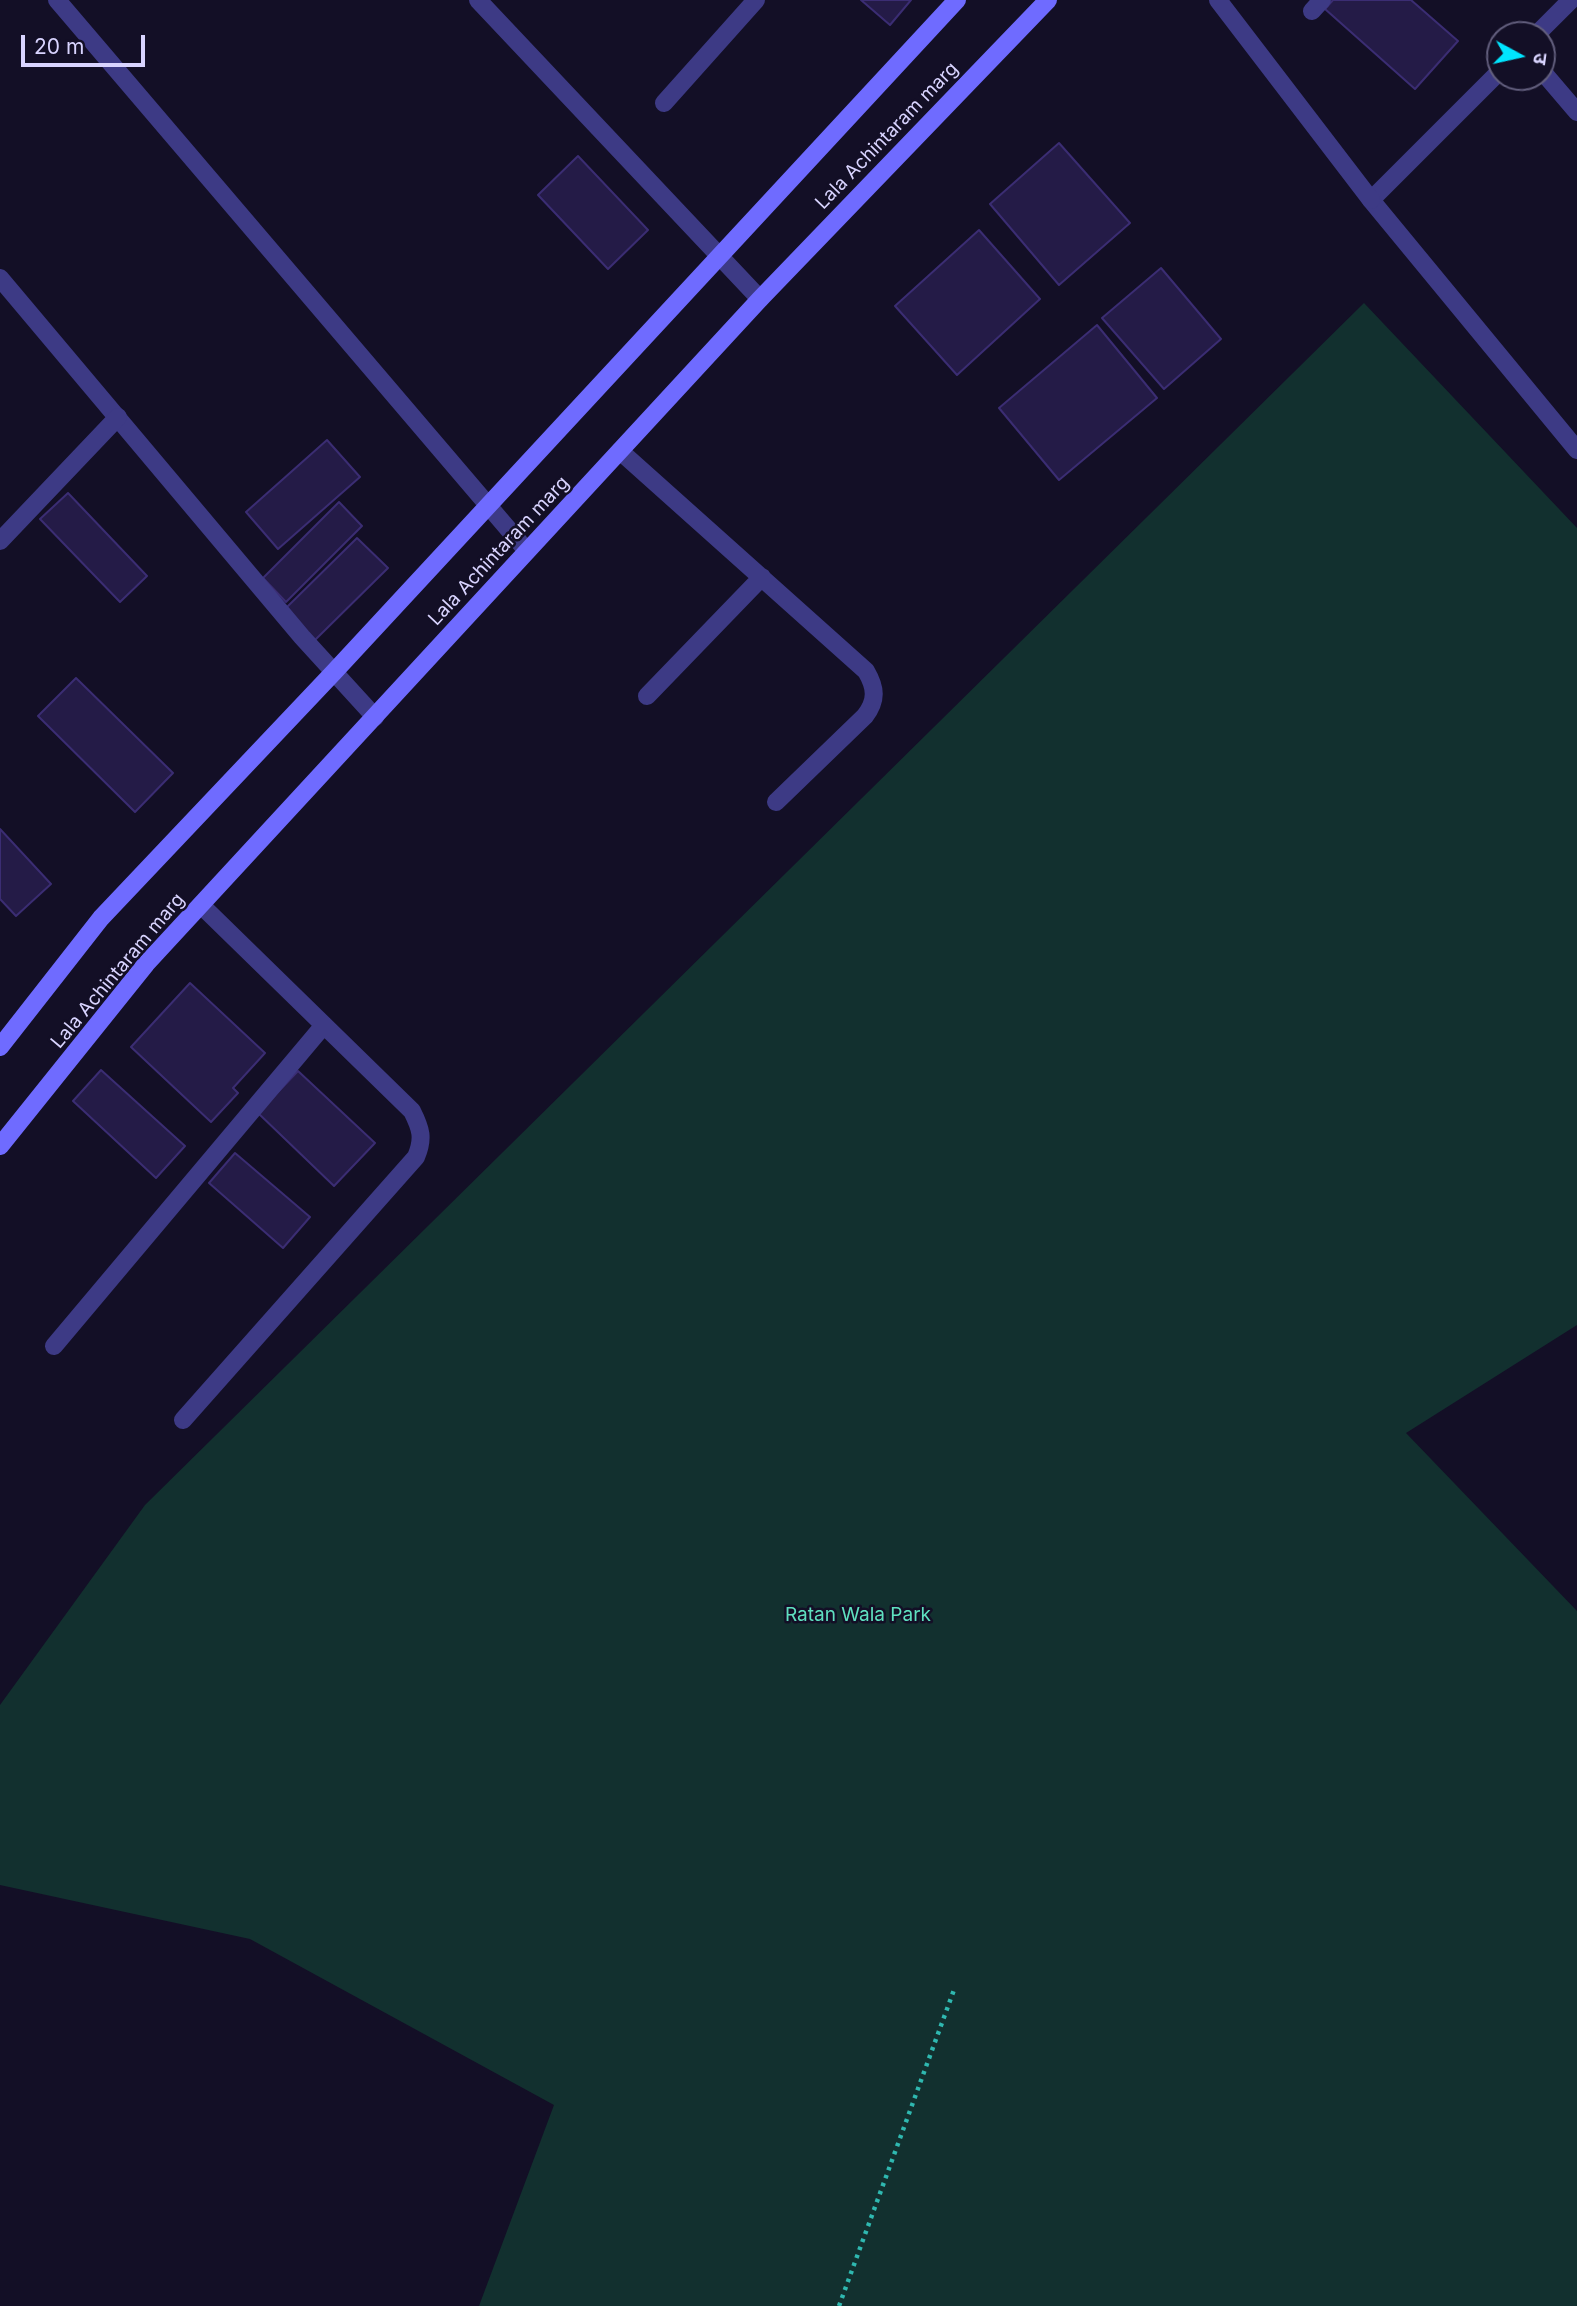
<!DOCTYPE html>
<meta charset="utf-8">
<style>
body{margin:0}
#map{position:relative;width:1577px;height:2306px;overflow:hidden;background:#130f26;font-family:Inter,"Noto Sans Devanagari",sans-serif}
canvas{display:block}
.north{position:absolute;left:1486px;top:21px;width:70px;height:70px;box-sizing:border-box;background:#130f26;border:2px solid #625e7d;border-radius:50%;rotate:98deg;font-size:19px;font-weight:700;line-height:28px;text-align:center;color:#d9d4ff}
.north::after{content:'';display:block;margin:auto;width:24px;height:32px;background:#00e5ff;clip-path:polygon(50% 0,100% 100%,50% 72%,0 100%)}
.scale{position:absolute;left:21px;top:35px;width:124px;height:32px;box-sizing:border-box;border:4px solid #d9d4ff;border-top:0;padding-left:9px;font-size:21px;line-height:24px;white-space:nowrap;color:#d9d4ff;-webkit-text-stroke:5px #130f26;paint-order:stroke}
</style>
<div id="map">
<canvas width="1577" height="2306"></canvas>
<div class="north">उ</div>
<div class="scale">20 m</div>
</div>
<script>
const ctx = document.querySelector('canvas').getContext('2d');
ctx.lineJoin = 'round';
function paint(path, color) { ctx.fillStyle = color; ctx.fill(path, 'evenodd'); }
function strokePath(path, color, width, dash) { ctx.strokeStyle = color; ctx.lineWidth = width; ctx.lineCap = dash ? 'butt' : 'round'; ctx.setLineDash(dash || []); ctx.stroke(path); }
function label(font, color, halo, rows, align = 'center') {
  ctx.font = font + ' Inter,sans-serif'; ctx.lineWidth = 5; ctx.setLineDash([]); ctx.textBaseline = 'middle'; ctx.strokeStyle = halo; ctx.fillStyle = color; for (const [text, x, y, turn = 0] of rows) {
    ctx.save(); ctx.translate(x, y); ctx.rotate((+turn || 0) * Math.PI / 180); ctx.textAlign = isNaN(turn) ? turn : align; if (halo) ctx.strokeText(text, 0, 0); ctx.fillText(text, 0, 0); ctx.restore();
  }
}
const green = new Path2D(`
 M1364,303L1577,528V1325L1406,1433L1577,1611V2306H479L554,2105L250,1939L0,1885V1705L145,1505Z`);
const building = new Path2D(`
 M861,0H911L890,25Z
 M1333,0H1411L1458,41L1415,89L1325,9Z
 M1059,143L1130,223L1059,285L990,204Z
 M578,156L648,230L608,269L538,195Z
 M979,230L1040,299L957,375L895,306Z
 M1161,268L1221,339L1164,389L1102,318Z
 M1097,325L1157,398L1059,480L999,408Z
 M327,440L360,477L278,549L246,512Z
 M68,493L147,576L120,602L40,519Z
 M339,502L362,526L286,602L263,578Z
 M357,538L388,568L315,640L285,609Z
 M76,678L173,773L135,812L38,716Z
 M0,829L51,884L16,916L0,899Z
 M190,983L265,1053L233,1088L238,1093L211,1122L131,1047Z
 M101,1070L185,1146L156,1178L73,1101Z
 M298,1071L375,1143L334,1186L258,1113Z
 M235,1153L310,1217L283,1248L209,1183Z`);
const path = new Path2D(`
 M839,2306L955,1987`);
const lane = new Path2D(`
 M57,0L527,551
 M478,0L760,299
 M1312,11L1322,0
 M1536,35L1571,0
 M1500,71L1371,200L1577,450
 M1542,71L1577,112
 M0,278L302,637L375,717`);
const street = new Path2D(`
 M1218,0L1371,200
 M664,103L756,0
 M620,451L866,671C876,688 877,700 865,716L776,802
 M0,541L118,417
 M647,696L762,577
 M54,1346L324,1025
 M183,1420L416,1157C424,1138 421,1129 412,1111L201,905`);
const secondary = new Path2D(`
 M0,1047L101,918L334,672L957,0
 M0,1146L146,964L760,299L1048,0`);
const streetNames = [
 ["Lala Achintaram marg",887,136,-46],
 ["Lala Achintaram marg",499,551,-47],
 ["Lala Achintaram marg",118,971,-50]
];
const parkNames = [
 ["Ratan Wala Park",858,1615]
];
paint(green, '#12302f');
paint(building, '#241b47');
strokePath(building, '#3b2d73', 2);
strokePath(path, '#2fb8b0', 4.5, [3.5, 5]);
strokePath(lane, '#3d3a85', 18);
strokePath(street, '#3d3a85', 18);
strokePath(secondary, '#6f6bff', 18);
label('19px', '#d9d4ff', '#130f26', streetNames);
label('19px', '#5fe0c0', '#130f26', parkNames);
</script>
